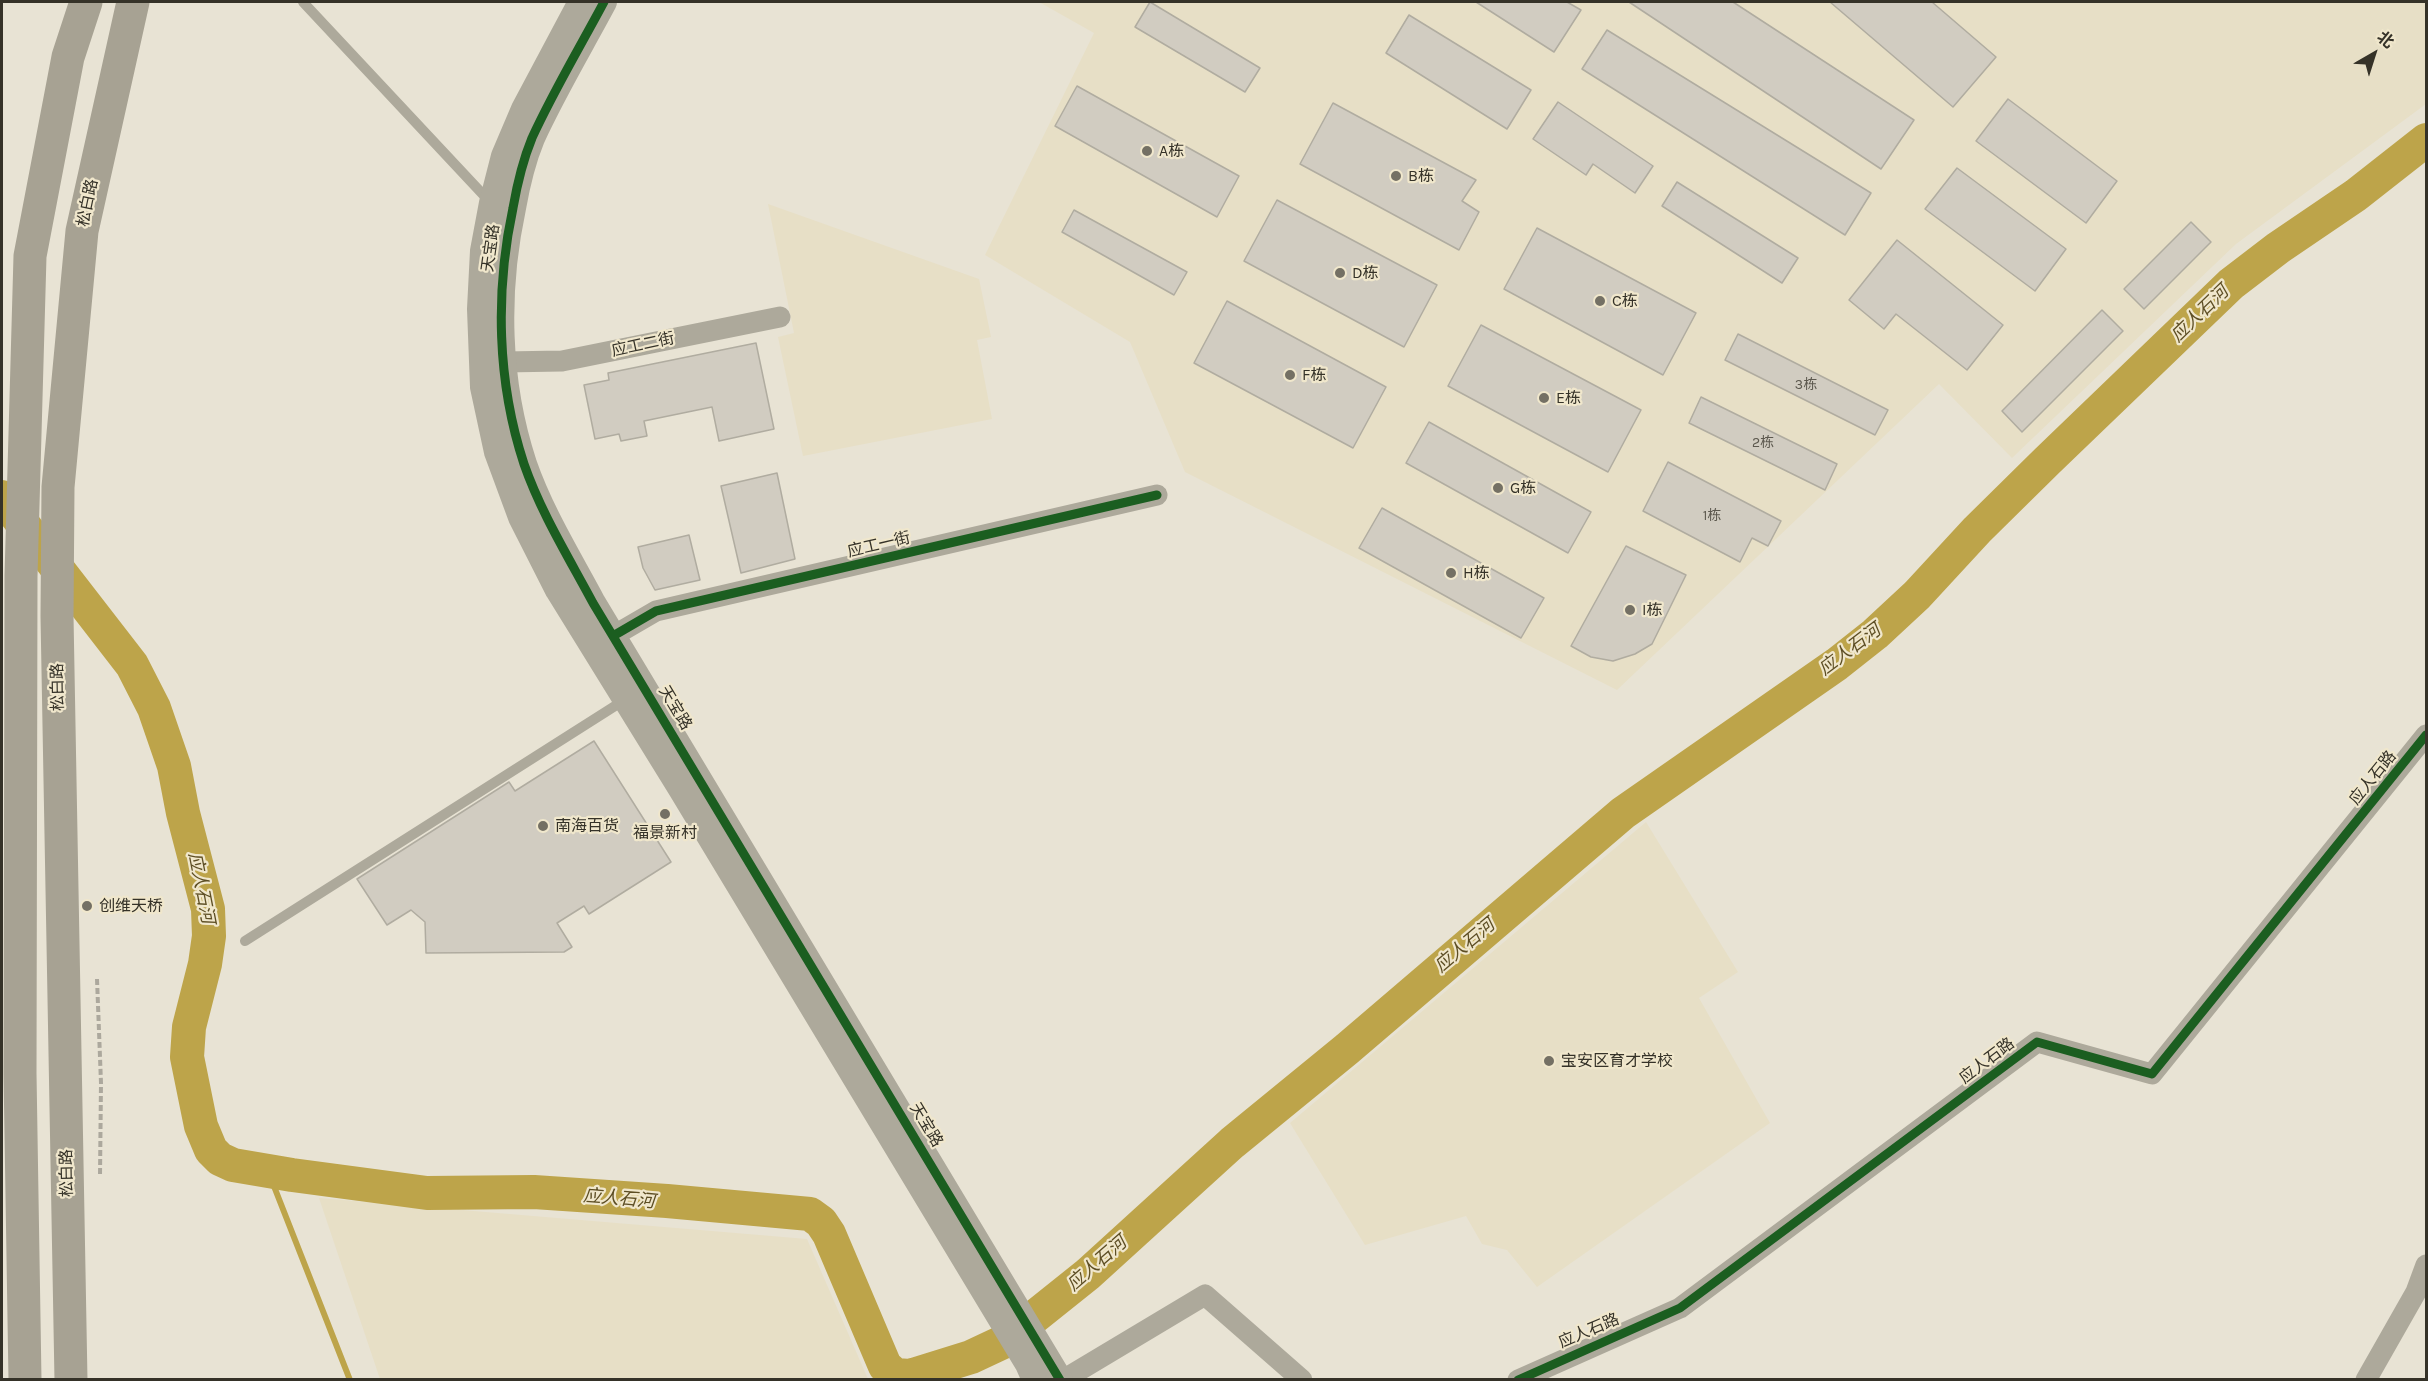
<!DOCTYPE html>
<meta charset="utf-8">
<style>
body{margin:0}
#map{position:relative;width:2428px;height:1381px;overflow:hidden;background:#e8e3d4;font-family:Karla,"Noto Sans SC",sans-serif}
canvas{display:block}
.frame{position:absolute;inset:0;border:3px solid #353228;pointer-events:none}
.north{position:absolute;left:2344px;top:24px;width:60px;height:60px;-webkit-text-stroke:4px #f0e7cc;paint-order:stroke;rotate:39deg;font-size:16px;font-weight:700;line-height:24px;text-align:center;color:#353228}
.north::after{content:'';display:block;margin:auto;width:21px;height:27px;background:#353228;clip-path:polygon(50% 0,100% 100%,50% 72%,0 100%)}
</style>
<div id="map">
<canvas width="2428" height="1381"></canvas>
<div class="frame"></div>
<div class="north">北</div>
</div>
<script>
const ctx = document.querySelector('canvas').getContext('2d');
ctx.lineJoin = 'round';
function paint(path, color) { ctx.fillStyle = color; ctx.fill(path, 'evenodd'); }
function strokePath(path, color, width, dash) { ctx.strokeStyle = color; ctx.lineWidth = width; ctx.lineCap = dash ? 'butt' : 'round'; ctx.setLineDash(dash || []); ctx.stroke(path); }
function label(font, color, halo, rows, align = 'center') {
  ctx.font = font + ' Karla,"Noto Sans SC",sans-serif'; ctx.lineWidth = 4.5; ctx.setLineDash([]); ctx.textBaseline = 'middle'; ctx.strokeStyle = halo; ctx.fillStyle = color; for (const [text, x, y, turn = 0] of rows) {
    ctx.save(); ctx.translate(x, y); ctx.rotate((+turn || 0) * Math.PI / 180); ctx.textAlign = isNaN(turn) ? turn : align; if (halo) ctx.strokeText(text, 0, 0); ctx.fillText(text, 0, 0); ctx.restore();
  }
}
const built = new Path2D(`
 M1039,2H2426V104L2236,244L2012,458L1939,384L1617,690L1185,472L1130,342L985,255L1094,33Z
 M768,204L979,279L991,337L977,340L992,419L803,456L778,337L794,333Z
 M1646,822L1738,972L1699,998L1770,1123L1537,1287L1507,1250L1482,1244L1466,1216L1365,1245L1290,1123Z
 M319,1198L807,1239L868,1379H380Z`);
const stream = new Path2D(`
 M268,1171L350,1380`);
const river = new Path2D(`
 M2,497L132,665L154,708L174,766L183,813L208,909L209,936L205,964L189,1027L187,1057L201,1126L211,1150L220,1159L233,1165L292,1175L427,1193L534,1192L667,1201L810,1214L821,1222L829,1234L885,1366L895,1375L910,1376L971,1357L1003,1342L1088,1274L1232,1143L1347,1049L1623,813L1837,664L1875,634L1917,595L1977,530L2047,461L2231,284L2278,248L2356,195L2426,140`);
const building = new Path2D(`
 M1150,2L1260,68L1245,92L1135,27Z
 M1476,2H1567L1581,10L1554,52Z
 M1629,2H1733L1914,120L1881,169Z
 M1830,2H1932L1996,57L1953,107Z
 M1409,15L1531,90L1507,129L1386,53Z
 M1607,30L1871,193L1845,235L1582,69Z
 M1077,86L1239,176L1217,217L1055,126Z
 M2008,99L2117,181L2086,223L1976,141Z
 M1558,102L1653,166L1635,193L1593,164L1586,175L1533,139Z
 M1333,103L1476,180L1462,201L1479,212L1459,250L1300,164Z
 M1957,168L2066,249L2035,291L1925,209Z
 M1677,182L1798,258L1782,283L1662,206Z
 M1277,200L1437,285L1404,347L1244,261Z
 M1074,210L1187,272L1174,295L1062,232Z
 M2191,222L2211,242L2144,309L2124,289Z
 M1537,228L1696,313L1663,375L1504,289Z
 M1897,240L2003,325L1967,370L1896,314L1884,329L1849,300Z
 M1227,301L1386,387L1353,448L1194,363Z
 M2102,310L2123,331L2022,432L2002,411Z
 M1481,325L1641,410L1608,472L1448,386Z
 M1738,334L1888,410L1875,435L1725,360Z
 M756,343L774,429L719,441L712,407L644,421L647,436L621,441L619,434L595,439L584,385L609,380L608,373Z
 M1701,397L1837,464L1825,490L1689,423Z
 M1429,422L1591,512L1568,553L1406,463Z
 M1668,462L1781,521L1768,546L1752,538L1740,562L1643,511Z
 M777,473L795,559L741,573L721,486Z
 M1382,508L1544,598L1521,638L1359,548Z
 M689,535L700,580L655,590L643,568L638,547Z
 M1626,546L1686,575L1652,644L1635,654L1613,661L1591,657L1571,646Z
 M594,741L671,862L589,914L584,906L557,923L572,947L564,952L426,953L425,922L411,910L387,925L357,879L509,782L515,791Z`);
const path = new Path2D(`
 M97,979L101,1083L100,1176`);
const service = new Path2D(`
 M303,2L491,203
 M245,941L626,699`);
const minor = new Path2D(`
 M504,362L562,361L780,317
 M613,636L656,611L1157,495
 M1063,1380L1205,1295L1302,1380
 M1518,1380L1680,1308L2037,1042L2152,1074L2426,735
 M2366,1380L2416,1292L2426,1265`);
const tertiary = new Path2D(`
 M581,2L524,109L504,156L492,203L483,251L480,309L483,387L497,452L521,517L558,590L681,789L1028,1364L1035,1380
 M604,2C580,47 553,92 532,138C523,160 517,185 513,208C495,292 497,382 524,464C541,513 569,558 593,603L1060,1380`);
const primary = new Path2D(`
 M25,1380L20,1073L21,576L30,256L68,57L86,2
 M71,1380L57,616L58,487L82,231L133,2`);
const cycleway = new Path2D(`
 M604,2C580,47 553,92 532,138C523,160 517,185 513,208C495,292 497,382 524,464C541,513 569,558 593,603L1060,1380
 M613,636L656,611L1157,495
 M1518,1380L1680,1308L2037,1042L2152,1074L2426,735`);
const markers = [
 [1147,151,6,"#747064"],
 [1396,176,6,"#747064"],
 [1340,273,6,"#747064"],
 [1600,301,6,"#747064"],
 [1290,375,6,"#747064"],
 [1544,398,6,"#747064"],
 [1498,488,6,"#747064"],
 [1451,573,6,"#747064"],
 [1630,610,6,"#747064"],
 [665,814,6,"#747064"],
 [543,826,6,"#747064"],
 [87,906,6,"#747064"],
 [1549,1061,6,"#747064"]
];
const numberNames = [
 ["3栋",1806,385],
 ["2栋",1763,443],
 ["1栋",1712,516]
];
const poiNames = [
 ["A栋",1159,151],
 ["B栋",1408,176],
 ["D栋",1352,273],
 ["C栋",1612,301],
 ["F栋",1302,375],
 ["E栋",1556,398],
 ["G栋",1510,488],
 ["H栋",1463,573],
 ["I栋",1642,610],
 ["南海百货",555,826],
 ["福景新村",665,833,"center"],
 ["创维天桥",99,906],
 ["宝安区育才学校",1561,1061]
];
const streetNames = [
 ["松白路",88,203,-78],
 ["天宝路",491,248,-82],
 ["应工二街",643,345,-12],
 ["应工一街",879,545,-13],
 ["松白路",58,687,-91],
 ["天宝路",675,708,59],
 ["应人石路",2373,778,-51],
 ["应人石路",1987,1061,-37],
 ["天宝路",926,1125,59],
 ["松白路",67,1173,-91],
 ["应人石路",1589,1331,-23]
];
const waterNames = [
 ["应人石河",2200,314,-44],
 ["应人石河",1850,650,-37],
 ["应人石河",201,888,79],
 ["应人石河",1465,946,-40],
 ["应人石河",619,1199,5],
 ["应人石河",1097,1264,-41]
];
paint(built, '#e7dfc6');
strokePath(stream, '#bda44a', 6);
strokePath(river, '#bda44a', 34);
paint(building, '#d1ccc1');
strokePath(building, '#b0aca0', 1.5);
strokePath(path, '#aca89d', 4, [6, 3]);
strokePath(service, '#ada99b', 10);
strokePath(minor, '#ada99b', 21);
strokePath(tertiary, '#ada99b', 26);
strokePath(primary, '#a7a293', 33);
strokePath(cycleway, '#1b5e20', 9);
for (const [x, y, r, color] of markers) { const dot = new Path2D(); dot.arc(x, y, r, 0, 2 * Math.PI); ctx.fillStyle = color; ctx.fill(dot); strokePath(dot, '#f0e7cc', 2); }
label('14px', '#5c584e', null, numberNames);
label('16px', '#353228', '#f0e7cc', poiNames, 'left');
label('16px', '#353228', '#f0e7cc', streetNames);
label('italic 18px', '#5d4e24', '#f0e7cc', waterNames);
</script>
